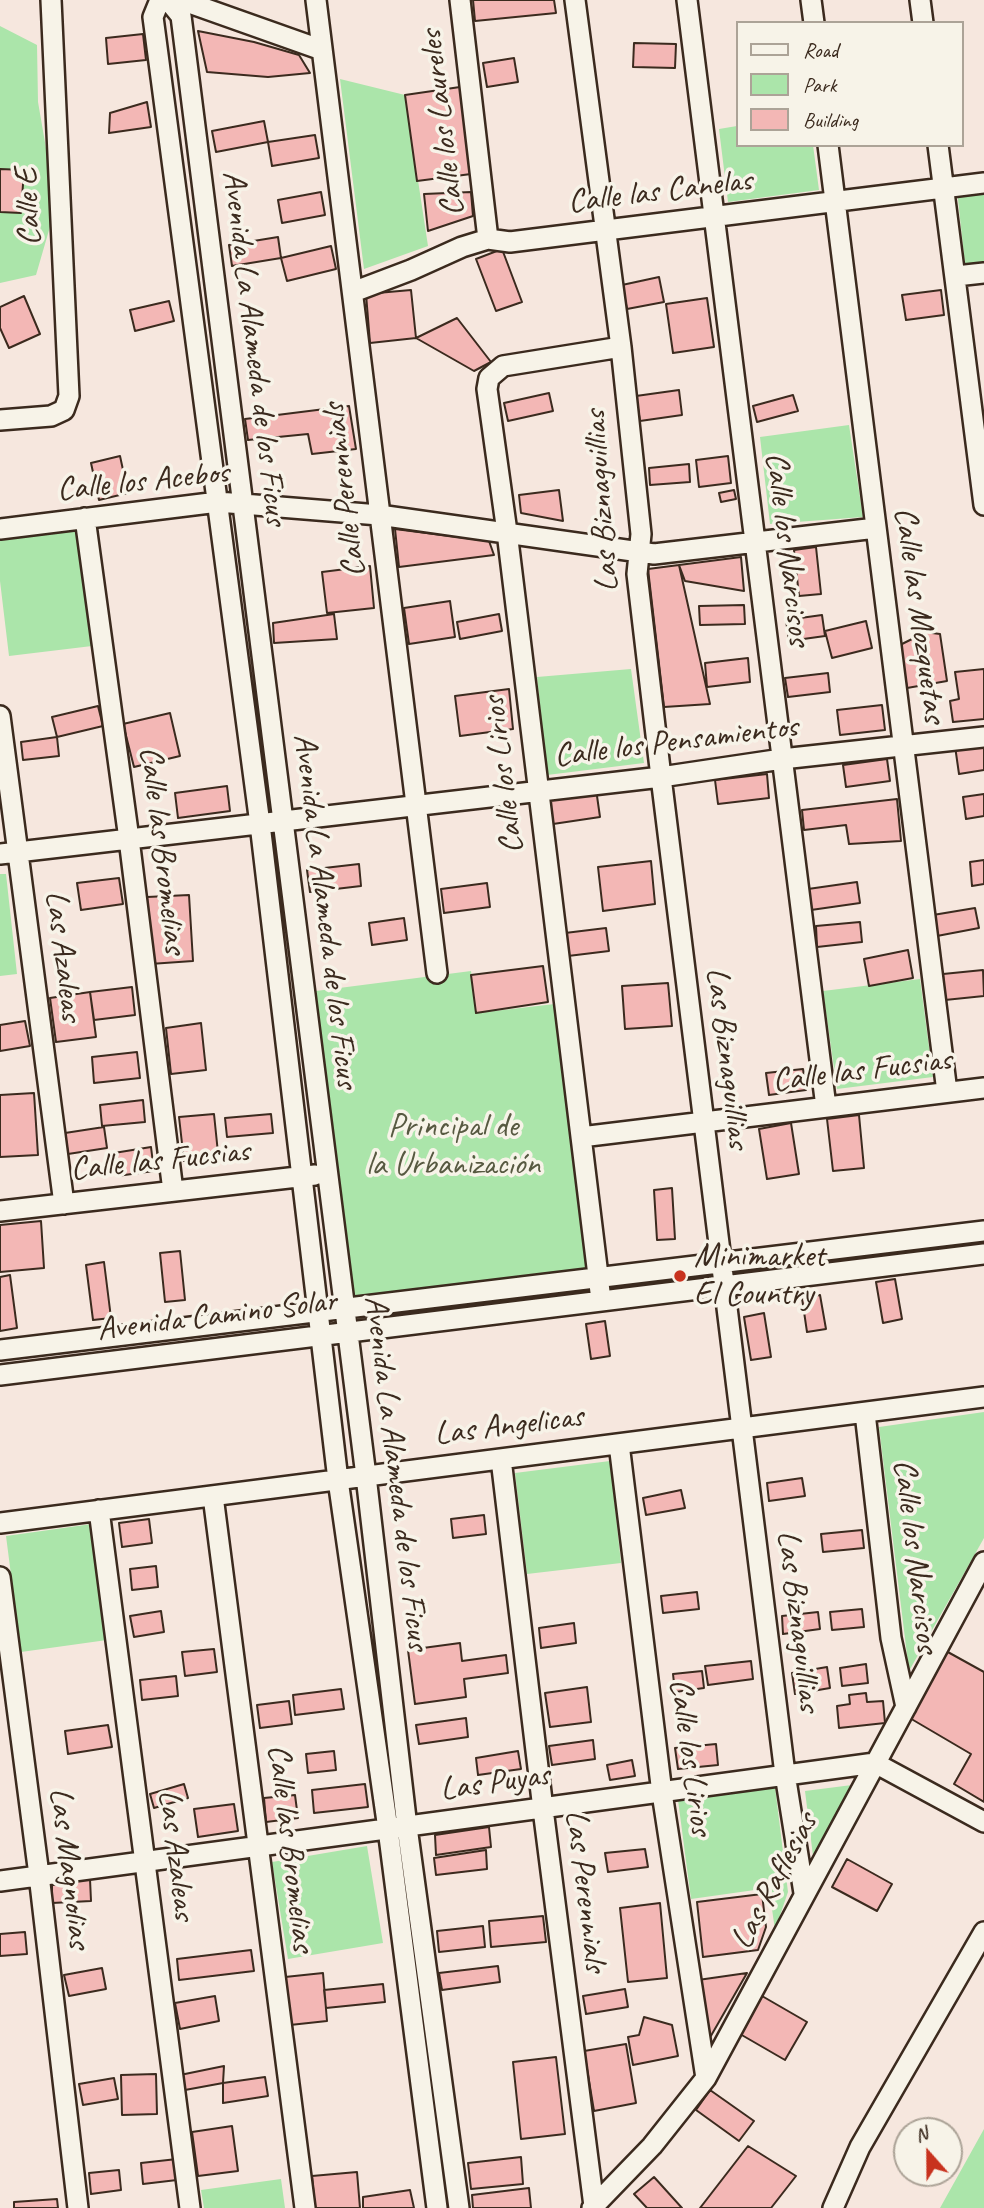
<!DOCTYPE html>
<meta charset="utf-8">
<style>
body{margin:0}
#map{position:relative;width:984px;height:2208px;overflow:hidden;background:#f6e7de;font-family:Caveat,sans-serif}
canvas{display:block}
.legend{position:absolute;left:736px;top:21px;width:228px;height:126px;box-sizing:border-box;background:#f7f3e8;border:2px solid #aca397;margin:0;padding:9px 12px;list-style:none;font-size:21px;color:#3b2a1e}
.legend li{display:flex;align-items:center;gap:14px;height:35px}
.legend b{width:35px;border:2px solid #aca397}
.north{position:absolute;left:893px;top:2117px;width:70px;height:70px;box-sizing:border-box;background:#f7f3e8;border:2px solid #aca397;border-radius:50%;rotate:339deg;font-size:19px;font-weight:700;line-height:28px;text-align:center;color:#3b2a1e}
.north::after{content:'';display:block;margin:auto;width:24px;height:32px;background:#c8321e;clip-path:polygon(50% 0,100% 100%,50% 72%,0 100%)}
</style>
<div id="map">
<canvas width="984" height="2208"></canvas>
<ul class="legend">
<li><b style="height:9px;background:#f7f3e8"></b>Road</li>
<li><b style="height:19px;background:#abe5aa"></b>Park</li>
<li><b style="height:19px;background:#f3b7b5"></b>Building</li>
</ul>
<div class="north">N</div>
</div>
<script>
const ctx = document.querySelector('canvas').getContext('2d');
ctx.lineJoin = 'round';
function paint(path, color) { ctx.fillStyle = color; ctx.fill(path, 'evenodd'); }
function strokePath(path, color, width, dash) { ctx.strokeStyle = color; ctx.lineWidth = width; ctx.lineCap = dash ? 'butt' : 'round'; ctx.setLineDash(dash || []); ctx.stroke(path); }
function label(font, color, halo, rows, align = 'center') {
  ctx.font = font + ' Caveat,sans-serif'; ctx.lineWidth = 7; ctx.setLineDash([]); ctx.textBaseline = 'middle'; ctx.strokeStyle = halo; ctx.fillStyle = color; for (const [text, x, y, turn = 0] of rows) {
    ctx.save(); ctx.translate(x, y); ctx.rotate((+turn || 0) * Math.PI / 180); ctx.textAlign = isNaN(turn) ? turn : align; if (halo) ctx.strokeText(text, 0, 0); ctx.fillText(text, 0, 0); ctx.restore();
  }
}
const green = new Path2D(`
 M0,26L37,45L38,102L56,206L36,275L0,283Z
 M340,79L405,95L428,246L364,269Z
 M737,126V145H813L819,190L728,202L719,129Z
 M984,187V263L965,265L957,190Z
 M849,425L863,517L770,524L760,437Z
 M77,530L92,646L9,656L0,581V539Z
 M631,669L644,763L547,775L537,677Z
 M0,874H6L17,974L0,976Z
 M471,971L477,1013L555,1004L589,1268L352,1297L316,991Z
 M920,979L933,1077L837,1089L823,991Z
 M984,1412V1538L909,1671L879,1427Z
 M610,1461L621,1563L527,1574L515,1473Z
 M92,1524L107,1640L21,1652L6,1536Z
 M852,1785L813,1856L805,1791Z
 M775,1787L788,1892L775,1930L769,1888L691,1899L678,1800Z
 M367,1846L383,1943L288,1959L272,1862Z
 M984,2129V2208H940Z
 M281,2179L285,2208H204L201,2190Z`);
const building = new Path2D(`
 M473,0H554L556,13L475,21Z
 M198,31L254,42L299,55L310,73L268,77L207,72Z
 M143,34L146,60L108,64L106,38Z
 M634,43L676,44L675,68L633,67Z
 M514,58L518,82L487,87L483,63Z
 M460,87L471,174L417,181L405,95Z
 M147,102L151,127L109,133L110,113Z
 M264,121L268,142L216,152L212,131Z
 M315,135L319,158L272,166L268,142Z
 M0,169L24,170L21,213L0,212Z
 M321,192L325,215L282,223L278,200Z
 M471,192L473,216L428,231L424,194Z
 M278,237L281,258L232,266L229,245Z
 M331,246L336,269L287,281L281,258Z
 M502,249L522,302L496,311L476,259Z
 M659,277L664,302L627,309L622,285Z
 M411,290L416,338L370,343L366,294Z
 M941,290L944,315L906,320L902,295Z
 M24,296L40,334L9,348L0,328V307Z
 M707,298L714,347L673,353L666,304Z
 M169,301L174,321L135,331L130,310Z
 M457,318L491,362L474,371L416,338Z
 M679,390L682,415L640,421L636,396Z
 M549,393L553,411L508,421L504,403Z
 M793,395L798,411L757,422L753,406Z
 M349,406L356,449L312,454L308,434L248,440L245,419Z
 M120,456L128,493L99,500L91,463Z
 M728,456L731,483L699,487L696,460Z
 M689,464L690,482L650,485L649,468Z
 M559,490L563,521L521,513L519,495Z
 M734,490L736,499L721,502L719,493Z
 M395,529L489,541L494,555L399,567Z
 M816,547L821,594L799,596L794,550Z
 M741,557L744,591L685,581L679,565Z
 M679,565L710,704L664,707L648,569Z
 M370,566L374,608L327,613L322,572Z
 M450,601L455,637L409,644L404,608Z
 M744,605L745,624L700,625L699,606Z
 M334,614L337,639L274,643L273,623Z
 M499,614L502,631L460,639L457,622Z
 M822,615L825,636L789,641L786,620Z
 M866,621L872,648L832,658L825,631Z
 M934,625L932,633L940,634L947,681L907,688L900,645L912,639L923,637L921,627Z
 M748,658L750,682L707,687L705,663Z
 M984,669V719L953,722L950,701L959,699L955,672Z
 M828,673L830,692L788,697L785,678Z
 M509,689L513,729L460,736L455,696Z
 M882,705L885,730L840,735L837,710Z
 M98,706L103,726L57,737L52,717Z
 M170,713L180,756L134,767L123,724Z
 M57,737L59,756L23,760L21,742Z
 M984,742V770L959,774L955,746Z
 M887,759L890,781L846,787L843,765Z
 M767,774L769,798L718,804L715,780Z
 M227,786L230,811L178,818L175,793Z
 M596,789L600,817L553,824L549,795Z
 M984,794V816L966,819L963,797Z
 M897,799L901,841L849,844L846,825L804,830L802,810Z
 M984,860V884L972,886L970,862Z
 M651,861L655,904L603,911L598,867Z
 M359,864L361,886L310,892L307,870Z
 M119,878L123,904L81,910L77,883Z
 M857,882L860,903L811,910L808,889Z
 M487,883L490,907L444,913L441,889Z
 M189,895L193,961L150,964L147,897Z
 M975,908L979,928L937,936L933,915Z
 M404,918L407,940L372,945L369,923Z
 M860,922L862,942L817,947L816,926Z
 M606,928L609,951L568,956L565,933Z
 M908,950L913,978L869,986L864,959Z
 M543,966L548,1002L476,1013L471,975Z
 M983,970L984,996L945,1000L943,974Z
 M668,983L672,1026L625,1029L622,986Z
 M132,987L135,1015L94,1020L90,992Z
 M90,992L96,1037L56,1042L50,998Z
 M25,1021L30,1046L0,1051V1025Z
 M201,1023L206,1070L171,1074L166,1028Z
 M137,1052L140,1078L94,1083L92,1057Z
 M803,1069L806,1090L769,1095L766,1073Z
 M34,1093L38,1155L0,1157V1095Z
 M143,1100L145,1122L102,1126L100,1105Z
 M214,1114L218,1153L205,1154L206,1160L184,1161L179,1117Z
 M271,1114L273,1133L227,1137L225,1118Z
 M859,1115L864,1168L833,1171L827,1119Z
 M791,1123L799,1174L767,1179L759,1129Z
 M104,1127L107,1148L68,1154L65,1133Z
 M151,1147L154,1171L117,1176L114,1153Z
 M672,1188L675,1239L657,1240L654,1190Z
 M41,1221L44,1268L0,1272V1225Z
 M180,1251L185,1300L165,1302L160,1253Z
 M104,1262L111,1318L93,1320L86,1265Z
 M10,1275L17,1328L0,1331V1277Z
 M895,1279L902,1319L883,1323L876,1282Z
 M820,1295L826,1329L807,1332L802,1298Z
 M764,1313L771,1357L751,1360L744,1317Z
 M605,1321L610,1356L591,1359L586,1324Z
 M802,1478L805,1496L769,1501L767,1483Z
 M681,1490L685,1508L646,1515L643,1498Z
 M484,1515L486,1534L453,1538L451,1519Z
 M149,1519L152,1543L122,1547L119,1523Z
 M862,1530L864,1548L823,1552L821,1534Z
 M156,1566L158,1587L132,1590L130,1569Z
 M697,1592L699,1609L663,1613L661,1596Z
 M862,1609L864,1627L832,1630L830,1612Z
 M161,1611L164,1632L134,1637L130,1616Z
 M818,1612L820,1629L783,1634L782,1616Z
 M574,1623L576,1643L541,1648L539,1628Z
 M460,1643L462,1661L506,1655L508,1673L464,1679L466,1697L415,1704L408,1650Z
 M214,1649L217,1672L185,1676L182,1652Z
 M946,1651L984,1672V1802L954,1784L971,1754L908,1717Z
 M751,1661L753,1679L708,1685L705,1666Z
 M866,1664L868,1683L842,1686L840,1668Z
 M827,1667L830,1688L795,1694L792,1673Z
 M702,1671L704,1688L675,1692L673,1674Z
 M176,1676L178,1696L142,1700L140,1680Z
 M587,1687L591,1722L550,1727L545,1693Z
 M341,1689L344,1709L295,1715L293,1695Z
 M866,1693L867,1702L883,1701L885,1723L839,1728L837,1706L850,1704L849,1695Z
 M289,1701L292,1724L260,1728L257,1705Z
 M466,1718L468,1737L419,1744L416,1725Z
 M108,1725L112,1747L68,1754L65,1731Z
 M593,1740L595,1759L552,1765L549,1746Z
 M716,1744L718,1765L678,1769L675,1748Z
 M334,1751L336,1770L308,1773L306,1754Z
 M518,1751L521,1769L478,1775L476,1758Z
 M632,1760L635,1776L610,1780L607,1765Z
 M184,1784L188,1798L154,1808L150,1794Z
 M365,1784L368,1807L314,1813L312,1790Z
 M295,1795L298,1818L266,1822L264,1798Z
 M234,1804L238,1831L198,1837L194,1809Z
 M489,1827L491,1847L436,1855L435,1835Z
 M645,1849L648,1867L608,1872L605,1853Z
 M486,1850L487,1869L436,1875L434,1858Z
 M847,1859L892,1884L877,1911L832,1887Z
 M90,1879L91,1901L52,1903V1881Z
 M762,1894L766,1927L758,1950L703,1957L697,1902Z
 M660,1903L667,1978L628,1982L620,1908Z
 M543,1916L546,1942L491,1947L489,1921Z
 M483,1926L485,1947L439,1952L437,1931Z
 M25,1932L27,1954L0,1956V1934Z
 M251,1950L254,1971L179,1980L177,1959Z
 M498,1966L500,1982L442,1990L439,1973Z
 M102,1968L106,1989L69,1996L64,1975Z
 M323,1973L327,2021L290,2025L285,1977Z
 M747,1973L708,2041L698,1980Z
 M383,1984L385,2002L326,2008L324,1990Z
 M625,1989L628,2007L586,2014L583,1996Z
 M215,1996L219,2021L180,2029L175,2003Z
 M762,1996L807,2022L785,2060L740,2034Z
 M644,2017L672,2025L678,2056L633,2065L628,2037L639,2035Z
 M626,2044L636,2103L594,2111L584,2051Z
 M556,2057L565,2134L521,2139L513,2062Z
 M224,2066L223,2083L185,2090L180,2075Z
 M156,2074L157,2114L122,2115L121,2075Z
 M265,2077L268,2096L223,2103V2083Z
 M114,2078L118,2099L83,2105L79,2084Z
 M710,2090L754,2121L739,2141L696,2110Z
 M232,2126L238,2171L198,2176L192,2132Z
 M748,2146L796,2176L771,2208H700Z
 M521,2157L523,2184L471,2189L468,2163Z
 M177,2159V2180L143,2184L141,2163Z
 M119,2170L121,2190L91,2194L89,2173Z
 M357,2172L360,2208H315L312,2176Z
 M654,2177L682,2208H647L634,2194Z
 M529,2188L531,2208H473L472,2195Z
 M410,2190L414,2208H363V2197Z
 M57,2199L58,2208H14V2202Z`);
const minor = new Path2D(`
 M160,0L153,17L260,824L338,1480L388,1829L437,2208
 M168,0L181,16L366,1476L407,1827L459,2208
 M181,0L322,50
 M316,0L437,973
 M460,0L488,239
 M575,0L621,347L641,534L637,574L661,777L785,1774L804,1893
 M687,0L826,1107
 M811,0L814,23
 M920,0L923,23
 M828,145L947,1092
 M938,145L984,505
 M956,276L984,273
 M353,292L411,270L462,247L488,239L510,242L984,183
 M0,420L51,416L64,410L69,396L51,0
 M85,518L129,839L173,1191
 M0,529L218,502L379,515L654,554L876,528
 M0,716L64,1204
 M0,854L661,777L782,759L984,737
 M581,1137L984,1088
 M0,1211L315,1175
 M601,1300L507,532L487,389L489,378L503,366L621,347
 M0,1350L984,1231
 M0,1375L984,1254
 M865,1413L891,1638L906,1707
 M619,1444L662,1793L706,2078
 M501,1459L543,1809L594,2206
 M213,1496L305,2208
 M99,1510L190,2208
 M0,1523L984,1397
 M0,1577L39,1875L78,2208
 M0,1881L875,1763L984,1822
 M592,2208L652,2146L706,2078L984,1562
 M833,2208L860,2147L984,1932`);
const markers = [
 [680,1276,7,"#c8321e"]
];
const streetNames = [
 ["Calle los Laureles",443,123,-97],
 ["Calle las Canelas",660,192,-7],
 ["Calle E",29,207,-93],
 ["Avenida La Alameda de los Ficus",254,348,83],
 ["Calle los Acebos",143,482,-6],
 ["Calle Perennials",345,490,-97],
 ["Las Biznaguillias",602,501,-94],
 ["Calle los Narcisos",787,549,83],
 ["Calle las Mozquetas",919,615,82],
 ["Calle los Pensamientos",676,742,-7],
 ["Calle los Lirios",504,775,-97],
 ["Calle las Bromelias",162,850,83],
 ["Avenida La Alameda de los Ficus",325,911,83],
 ["Las Azaleas",63,956,83],
 ["Las Biznaguillias",727,1058,83],
 ["Calle las Fucsias",862,1071,-7],
 ["Calle las Fucsias",160,1161,-6],
 ["Avenida Camino Solar",217,1316,-7],
 ["Las Angelicas",509,1426,-7],
 ["Avenida La Alameda de los Ficus",396,1473,83],
 ["Calle los Narcisos",915,1556,83],
 ["Las Biznaguillias",798,1621,83],
 ["Calle los Lirios",690,1757,82],
 ["Las Puyas",495,1783,-8],
 ["Calle las Bromelias",290,1848,83],
 ["Las Azaleas",176,1855,83],
 ["Las Magnolias",69,1868,83],
 ["Las Raflesias",775,1881,-62],
 ["Las Perennials",585,1891,83]
];
const parkNames = [
 ["Principal de",453,1127],
 ["la Urbanización",453,1165]
];
const poiNames = [
 ["Minimarket",694,1257],
 ["El Country",694,1295]
];
paint(green, '#abe5aa');
paint(building, '#f3b7b5');
strokePath(building, '#3b2a1e', 2);
strokePath(minor, '#3b2a1e', 24);
strokePath(minor, '#f7f3e8', 19);
for (const [x, y, r, color] of markers) { const dot = new Path2D(); dot.arc(x, y, r, 0, 2 * Math.PI); ctx.fillStyle = color; ctx.fill(dot); strokePath(dot, '#f7f3e8', 2.5); }
label('33px', '#3b2a1e', '#f7f3e8', streetNames);
label('33px', '#575941', '#f7f3e8', parkNames);
label('33px', '#3b2a1e', '#f7f3e8', poiNames, 'left');
</script>
